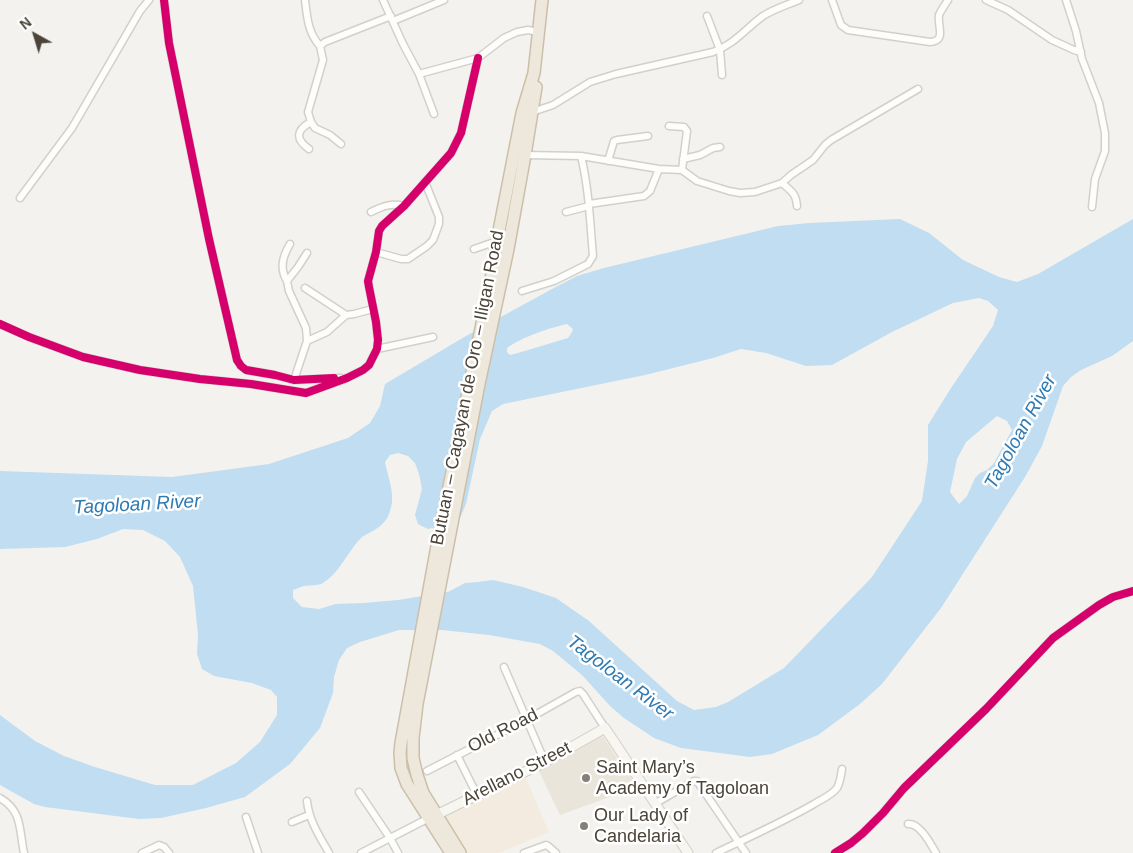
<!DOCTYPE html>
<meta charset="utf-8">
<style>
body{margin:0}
#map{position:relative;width:1133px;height:853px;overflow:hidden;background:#f4f2ee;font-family:Arial,sans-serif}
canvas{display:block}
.north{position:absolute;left:10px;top:10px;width:50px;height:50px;-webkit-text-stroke:4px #fff;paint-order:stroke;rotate:321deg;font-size:14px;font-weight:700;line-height:20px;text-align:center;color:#4b4439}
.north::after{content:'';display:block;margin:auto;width:18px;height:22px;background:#4b4439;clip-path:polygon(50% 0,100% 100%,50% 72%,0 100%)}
</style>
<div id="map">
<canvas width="1133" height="853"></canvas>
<div class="north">N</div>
</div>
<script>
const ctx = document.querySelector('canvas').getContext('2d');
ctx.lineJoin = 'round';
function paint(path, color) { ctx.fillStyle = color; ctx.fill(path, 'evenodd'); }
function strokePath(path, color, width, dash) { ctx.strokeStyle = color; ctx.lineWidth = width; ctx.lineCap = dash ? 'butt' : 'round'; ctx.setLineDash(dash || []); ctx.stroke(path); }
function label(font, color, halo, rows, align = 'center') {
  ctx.font = font + ' Arial,sans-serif'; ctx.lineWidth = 5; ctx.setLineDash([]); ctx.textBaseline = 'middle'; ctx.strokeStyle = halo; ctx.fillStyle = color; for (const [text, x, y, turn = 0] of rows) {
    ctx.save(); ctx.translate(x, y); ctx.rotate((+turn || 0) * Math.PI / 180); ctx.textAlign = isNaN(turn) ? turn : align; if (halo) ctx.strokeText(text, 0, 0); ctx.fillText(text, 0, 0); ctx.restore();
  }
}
const commercial = new Path2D(`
 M525,776L549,832L499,853H464L440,817Z`);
const education = new Path2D(`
 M602,735L637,787L560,815L538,769Z`);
const water = new Path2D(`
 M900,219L929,233L963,260L999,277L1017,282L1038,274L1133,219V341L1112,356L1081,370L1071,377L1063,386L1042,446L1025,477L941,608L882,684L860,704L818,735L772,754L750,757L681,748L654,738L624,718L610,706L582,675L553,651L540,644L489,635L442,630H399L360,642L347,648L339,660L334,677L333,693L320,728L290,764L245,797L206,808L161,818L139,819L45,807L34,804L0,785V715L35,741L64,756L95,767L155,785H193L236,763L260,742L277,715V697L271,690L252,683L214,676L202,669L197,654L198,635L193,586L180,557L165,541L143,530L123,529L97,539L65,547L0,549V471L172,477L269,464L348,438L370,423L380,406L385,384L466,336L552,289L577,276L604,268L778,226L809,223ZM979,298L988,301L998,310L993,326L951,388L928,425V461L922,501L872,577L784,668L728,702L716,707L694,710L677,701L589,621L556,598L523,587L493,580L478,582L465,583L448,592L398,600L364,603L336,604L319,609L302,607L293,598V590C297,589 300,587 304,586C310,585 318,586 323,583C339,573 347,553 360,539C362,536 366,535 369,533C379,528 387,522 390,511C396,495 388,478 385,462L390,455L398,453L408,456L415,463L419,474L422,489L415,515L418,524L428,529L456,522L461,516L466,504L480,439L492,411L503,404L645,375L713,358L741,349L766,353L806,366L832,365L892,332L953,303ZM567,324L573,329L572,332L568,338L518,353L510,355L507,352V348C522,337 549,328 567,324ZM997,416L1007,421L1012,430L994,463L987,470L980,473L975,478L967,496L959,504L950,492L957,459L966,442Z`);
const street = new Path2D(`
 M164,0L169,43L209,239L237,360L241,366L246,370L275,375L294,380L341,378
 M305,0C307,17 308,33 320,46
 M383,0L403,44L419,74L434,114
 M832,0L841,25L848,30L930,42C947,41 937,26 939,15C941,10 945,5 948,0
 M986,0L1008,10L1052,40L1074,50L1081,52
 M1066,0L1076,31L1082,59L1099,103L1105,133V151L1095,179L1092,207
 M707,16L720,50L722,75
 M393,21L444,0
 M419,74L478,58L504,38L517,32L528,30L539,32
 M532,112L553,105L590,82L616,74L713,52C735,44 745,29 763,16C774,9 787,5 799,0
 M341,144L330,135L315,128L311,122L308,112L323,60L320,46L325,42L391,16
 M309,149C295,139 296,130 311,122
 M525,155L581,156L659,169L682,170L687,131L684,127L669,126
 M683,159L700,155L713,148L720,147
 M608,161L614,141L617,140L648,136
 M682,170L697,181L729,191L740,193L755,192L782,183L791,175L813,160L825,145L831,140L918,89
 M782,183C791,191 796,193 797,206
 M20,198L72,128L140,11L149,0
 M589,204L644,196L650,191L659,169
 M371,212C383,206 391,203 404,206
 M566,212L589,206
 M474,249L497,241
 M376,252L401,259H408L427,246L433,240L439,224V217L425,182
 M287,281C279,268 283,256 290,244
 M305,288L346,315L354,314L373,309
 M522,291L554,281L588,264L593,256C590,222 589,189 581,156
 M0,324L29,337L83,357L140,370L200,379L251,384L306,393L347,378L363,370L369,365L377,349L378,340L376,322L369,287L368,281L376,252L379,231L382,226L404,206L451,153L461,133L478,58
 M307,341L327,332L346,315
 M377,349L433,337
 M294,380L307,341L306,328L289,291L287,281L298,267L307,253
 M504,667L545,762
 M457,755L477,795
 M427,771L526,720L576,692L580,691L583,694L605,728
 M359,792L390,838L398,853
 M0,798C23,811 19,831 24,853
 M307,801C309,821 320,837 329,853
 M656,803L694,781H697L746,853
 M246,817L258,853
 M292,822L309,815
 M908,824C920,823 930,843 936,853
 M142,853L159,845L164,847L169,853
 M361,853L429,818
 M524,853L546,845L548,846L556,853
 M716,853C749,837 783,822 814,804C822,799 832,795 837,788C840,783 841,776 842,769
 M835,853L851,843L863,833L883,813L904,788L986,709L1053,638L1099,605L1113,597L1133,591`);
const secondary = new Path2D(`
 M432,817L545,762L605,728L688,853`);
const highway = new Path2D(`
 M451,853L407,784L401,768L400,753L401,743L437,546L492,274L497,241L522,113L534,73L542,0
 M460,853L423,793L417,775L413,758V738L417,704L479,384L508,249L525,155L536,87`);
const cycleway = new Path2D(`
 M164,0L169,43L209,239L237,360L241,366L246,370L275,375L294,380L334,378
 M0,324L29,337L83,357L140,370L200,379L251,384L306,393L347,378L363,370L369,365L377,349L378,340L376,322L369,287L368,281L376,252L379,231L382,226L404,206L451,153L461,133L478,58
 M835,853L851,843L863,833L883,813L904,788L986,709L1053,638L1099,605L1113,597L1133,591`);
const markers = [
 [586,778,5,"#868178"],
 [584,826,5,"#868178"]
];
const streetNames = [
 ["Butuan – Cagayan de Oro – Iligan Road",468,388,-79],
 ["Old Road",503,731,-27],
 ["Arellano Street",517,774,-27]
];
const poiNames = [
 ["Saint Mary’s",596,768],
 ["Academy of Tagoloan",596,789],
 ["Our Lady of",594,816],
 ["Candelaria",594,837]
];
const waterNames = [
 ["Tagoloan River",1021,432,-61],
 ["Tagoloan River",137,505,-3],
 ["Tagoloan River",620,678,37]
];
paint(commercial, '#f3ebdf');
paint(education, '#eae5da');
paint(water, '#c0ddf1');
strokePath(street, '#d2d0cb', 9);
strokePath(secondary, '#d3cfc5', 11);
strokePath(highway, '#ccbfa9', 14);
strokePath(street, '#fdfdfc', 6);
strokePath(secondary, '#f7f6f1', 9);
strokePath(highway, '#ede8db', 11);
strokePath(cycleway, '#d6006c', 8);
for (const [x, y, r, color] of markers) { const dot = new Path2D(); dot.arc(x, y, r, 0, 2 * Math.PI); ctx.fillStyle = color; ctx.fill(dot); strokePath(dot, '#fff', 2); }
label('18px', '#4b4439', '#fff', streetNames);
label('18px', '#4b4439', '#fff', poiNames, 'left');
label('italic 19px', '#2e7ab2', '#fff', waterNames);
</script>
